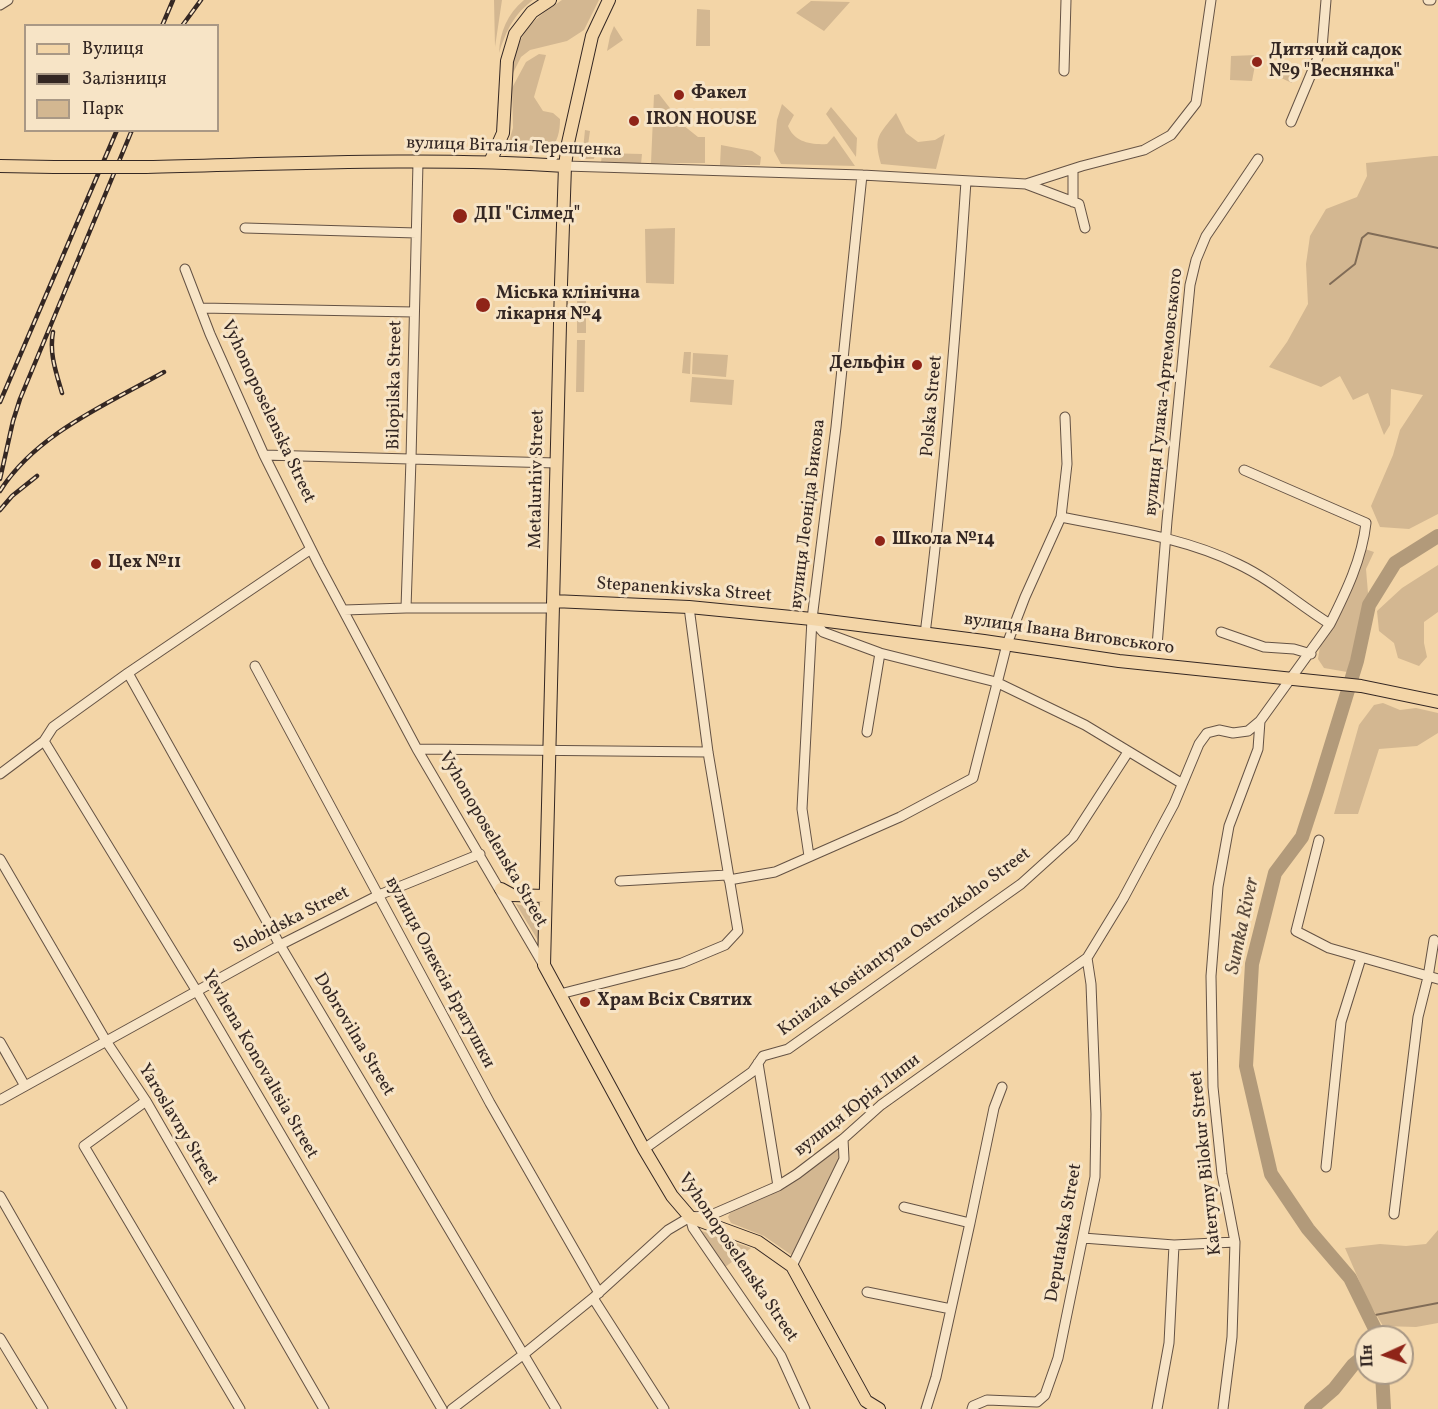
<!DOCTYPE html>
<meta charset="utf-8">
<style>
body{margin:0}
#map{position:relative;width:1438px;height:1409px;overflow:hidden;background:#f3d5a7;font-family:Vollkorn,serif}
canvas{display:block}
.legend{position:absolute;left:24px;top:24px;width:195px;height:108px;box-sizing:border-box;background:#f7e4c6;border:2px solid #a99885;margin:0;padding:8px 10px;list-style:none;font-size:18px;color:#342723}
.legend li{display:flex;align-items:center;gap:12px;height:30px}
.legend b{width:30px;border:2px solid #a99885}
.north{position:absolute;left:1354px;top:1325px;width:60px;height:60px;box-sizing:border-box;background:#f7e4c6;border:2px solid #a99885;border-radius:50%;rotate:267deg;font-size:16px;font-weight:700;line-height:24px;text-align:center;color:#342723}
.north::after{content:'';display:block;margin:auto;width:21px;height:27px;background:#8f2418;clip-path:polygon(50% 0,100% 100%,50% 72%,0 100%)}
</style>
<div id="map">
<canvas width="1438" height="1409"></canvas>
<ul class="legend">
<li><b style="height:8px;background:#f3d5a7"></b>Вулиця</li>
<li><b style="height:8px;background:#342723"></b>Залізниця</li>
<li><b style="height:16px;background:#d3b791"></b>Парк</li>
</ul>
<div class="north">Пн</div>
</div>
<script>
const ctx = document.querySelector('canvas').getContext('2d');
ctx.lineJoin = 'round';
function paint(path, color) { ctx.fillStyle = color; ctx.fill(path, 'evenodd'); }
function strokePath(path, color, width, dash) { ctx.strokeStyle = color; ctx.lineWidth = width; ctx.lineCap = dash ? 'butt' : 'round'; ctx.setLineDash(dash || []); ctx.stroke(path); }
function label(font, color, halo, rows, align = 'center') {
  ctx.font = font + ' Vollkorn,serif'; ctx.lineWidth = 6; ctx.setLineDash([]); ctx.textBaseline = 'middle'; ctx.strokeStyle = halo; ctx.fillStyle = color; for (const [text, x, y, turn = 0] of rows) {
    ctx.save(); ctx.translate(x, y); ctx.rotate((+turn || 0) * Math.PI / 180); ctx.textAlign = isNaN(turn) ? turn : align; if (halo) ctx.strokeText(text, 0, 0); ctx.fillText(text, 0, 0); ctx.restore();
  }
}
const green = new Path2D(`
 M494,0H502L495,47Z
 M524,0H533C514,14 506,31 499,53C500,32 507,14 524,0Z
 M562,0H599L584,30L567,41L530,50L521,57L511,77C517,35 527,23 562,0Z
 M811,1L850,2L824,31L796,13Z
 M697,9L710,10V46H696Z
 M614,26L623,40L607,51L610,36Z
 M539,54L546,55L534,97L543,111L553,113L560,119C560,131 558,143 548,151H506L513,128L512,88L526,62Z
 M1257,55L1252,81L1230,80L1231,56Z
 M1298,63L1292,83L1281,78L1287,66Z
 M659,94L683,125L698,137H705V163H651L654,95Z
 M782,104L794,115L788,126C794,142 811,145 827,144L834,136L855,166L781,164L774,151L777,120Z
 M831,107L857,138L856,157L826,114Z
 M896,113L906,133L918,142L935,140L945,134L936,169L881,164C873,136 879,135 896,113Z
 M585,130L590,131L588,145L595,148L594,159H582Z
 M721,145L752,151L761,157L760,165H720Z
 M602,153L642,154L641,164L601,163Z
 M1434,156H1438V514L1409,529L1380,527L1371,506L1393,455L1400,430L1423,395L1391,389L1390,425L1384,435L1368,393L1353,400L1340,376L1321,387L1269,367L1287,342L1308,304L1306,264L1310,236L1326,209L1357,197L1367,176L1366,163Z
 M675,228L674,284L646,283L645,229Z
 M577,294H586V333H577Z
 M577,340H585L584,392H576Z
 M684,352H691L690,374L682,373Z
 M693,353L728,355L726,377L692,374Z
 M692,377L734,380L732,405L690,402Z
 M1365,549L1374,552L1366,569L1369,605L1353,673L1324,668L1318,659L1322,634Z
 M1438,565V612L1424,622V643L1427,657L1419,666L1398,658L1394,643L1379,631L1377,611L1402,588Z
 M1383,703L1400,710L1416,708L1438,713V733L1417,746L1379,749L1358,814H1334L1359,725L1374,705Z
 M516,904L533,908L538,913L539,942Z
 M838,1149L840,1158L793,1256L764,1236L731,1223L728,1217L730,1213L791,1183Z
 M699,1230L751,1248L725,1267Z
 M1438,1230V1323L1416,1327L1383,1326L1367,1299L1345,1248L1380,1244L1406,1246L1426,1244Z`);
const stream = new Path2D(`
 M1330,284L1355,264L1362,238L1368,233L1438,248
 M1370,1316L1438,1303`);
const river = new Path2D(`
 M1379,1337L1350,1278L1308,1229L1271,1174L1246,1066L1252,964L1275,873L1302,837L1317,791L1357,661L1369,605L1395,563L1438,536
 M1382,1373L1384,1409
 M1311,1409L1334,1389L1353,1365L1366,1354`);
const minor = new Path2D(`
 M1428,0H1431
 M0,5L8,0
 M1064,71L1066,0
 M1291,122L1322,48L1326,0
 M565,166L862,175L1026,184L1082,166L1144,150L1171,135L1196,103L1211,0
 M1026,184L1079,204L1085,228
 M1073,202V170
 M245,228L416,233
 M185,269L210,334L264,455L319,565L417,749L543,964
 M201,308L414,312
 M264,455L556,463
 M1244,470L1366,523C1362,559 1346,592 1330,624
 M1061,517C1120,529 1183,537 1238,564C1272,580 1299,605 1330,624L1260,721L1258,749L1229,826L1218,887L1211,976L1213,1087L1222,1174L1235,1242L1232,1337L1223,1409
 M406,608L411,459L418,162
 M344,610L406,608H553
 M812,619L823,632L880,653L996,682L1085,725L1181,783
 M1221,632L1264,647L1294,649L1311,654
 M925,634C944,483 956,332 966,181
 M1157,646L1167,521L1190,285L1196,260L1206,236L1258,159
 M255,666L490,1103L599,1293
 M128,673L280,945L556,1409
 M867,732L880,653
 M44,741L196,990L442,1409
 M417,749L708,752
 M0,774L44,741L53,727L128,673L311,549
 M1319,840L1296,931L1329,948L1438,979
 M809,856L802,809L812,619L836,427L862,175
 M0,859L106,1041L146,1101L324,1409
 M729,880L775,872L900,817L973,778L1007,644L1025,597L1061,517L1067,464L1065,417
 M620,881L727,875
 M560,994L682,963L725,945L738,931L708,752L689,607
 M0,1042L25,1086
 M758,1063L778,1186
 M0,1100L280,945L379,895L480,854
 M146,1101L84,1146L240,1409
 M644,1149L752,1072L763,1056L788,1049L1021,884L1073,837L1128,752
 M1326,1167L1341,1022L1361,958
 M0,1196L122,1409
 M904,1207L970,1223L994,1108L1002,1087
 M1394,1214L1418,1017L1428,977L1434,940
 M690,1217L693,1228L781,1356L805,1409
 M1083,1238L1174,1245L1235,1242
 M792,1266L844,1159L843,1139
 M867,1292L951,1309L970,1223
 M593,1298L664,1409
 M0,1338L43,1409
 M452,1409L524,1354L593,1298L668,1230L690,1217L709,1216L778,1186L797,1174L843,1139L881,1105L1087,958L1123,899L1174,804L1199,744L1207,733L1219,730L1233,733L1248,731L1260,721
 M926,1409L936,1377L951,1309
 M972,1409L973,1406L987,1400L1037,1402L1045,1395L1058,1358L1095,1177L1096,1114L1091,984L1087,958
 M1157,1409L1169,1343L1174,1245`);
const major = new Path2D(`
 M609,0L592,36L568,143L565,166L561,284L544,965L644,1149L672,1196L690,1217L758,1242L792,1266L866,1401L879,1409
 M490,162L503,133L507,61L515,34L532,12L550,0
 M0,166L54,167
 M146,167C286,164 426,157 565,166
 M553,601L689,607L812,619L984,641L1119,661L1361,686L1438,702
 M501,889L512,895L544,896`);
const rail = new Path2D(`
 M162,26L173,0
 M182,26L201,0
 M53,332C49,353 56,372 62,393
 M0,402L117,130
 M0,479L13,421L20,399L132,130
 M0,491C36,434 107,404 164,372
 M0,510L12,496L37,476`);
const majorBridge = new Path2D(`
 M54,167H146`);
const markers = [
 [1257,62,6,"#8f2418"],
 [679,95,6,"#8f2418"],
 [634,121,6,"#8f2418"],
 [460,216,8,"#8f2418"],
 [483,305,8,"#8f2418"],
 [917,365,6,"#8f2418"],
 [880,541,6,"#8f2418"],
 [96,564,6,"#8f2418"],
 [585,1002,6,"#8f2418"]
];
const poiNames = [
 ["Дитячий садок",1269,52],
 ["№9 \"Веснянка\"",1269,73],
 ["Факел",691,95],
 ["IRON HOUSE",646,121],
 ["ДП \"Сілмед\"",474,216],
 ["Міська клінічна",496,295],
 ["лікарня №4",496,316],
 ["Дельфін",905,365,"right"],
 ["Школа №14",892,541],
 ["Цех №11",108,564],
 ["Храм Всіх Святих",597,1002]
];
const streetNames = [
 ["вулиця Віталія Терещенка",514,148,2],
 ["Bilopilska Street",396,385,-89],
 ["вулиця Гулака-Артемовського",1165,392,-84],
 ["Polska Street",933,406,-85],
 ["Vyhonoposelenska Street",267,412,65],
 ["Metalurhiv Street",538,479,-89],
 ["вулиця Леоніда Бикова",809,514,-83],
 ["Stepanenkivska Street",684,591,4],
 ["вулиця Івана Виговського",1069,635,8],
 ["Vyhonoposelenska Street",492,840,60],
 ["Slobidska Street",292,921,-27],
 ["Kniazia Kostiantyna Ostrozkoho Street",905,943,-36],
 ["вулиця Олексія Братушки",439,973,62],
 ["Dobrovilna Street",353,1035,59],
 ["Yevhena Konovaltsia Street",259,1065,60],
 ["вулиця Юрія Липи",858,1106,-38],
 ["Yaroslavny Street",177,1125,59],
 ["Kateryny Bilokur Street",1207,1163,-96],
 ["Deputatska Street",1065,1233,-80],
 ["Vyhonoposelenska Street",737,1258,56]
];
const waterNames = [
 ["Sumka River",1244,926,-78]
];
paint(green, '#d3b791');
strokePath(stream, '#806c57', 2);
strokePath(river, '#b29a7a', 14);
strokePath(minor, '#645244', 11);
strokePath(major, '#342723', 14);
strokePath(minor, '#f7e4c6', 9);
strokePath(major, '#f3d5a7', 12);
strokePath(rail, '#342723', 4.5);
strokePath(rail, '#f7e4c6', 2, [7]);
strokePath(majorBridge, '#342723', 14, []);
strokePath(majorBridge, '#f3d5a7', 12);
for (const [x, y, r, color] of markers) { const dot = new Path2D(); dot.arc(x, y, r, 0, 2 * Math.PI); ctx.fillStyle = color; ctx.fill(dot); strokePath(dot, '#f7e4c6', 2); }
label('bold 18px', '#342723', '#f7e4c6', poiNames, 'left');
label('18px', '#342723', '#f7e4c6', streetNames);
label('italic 20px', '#5a4a3d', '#f7e4c6', waterNames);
</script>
